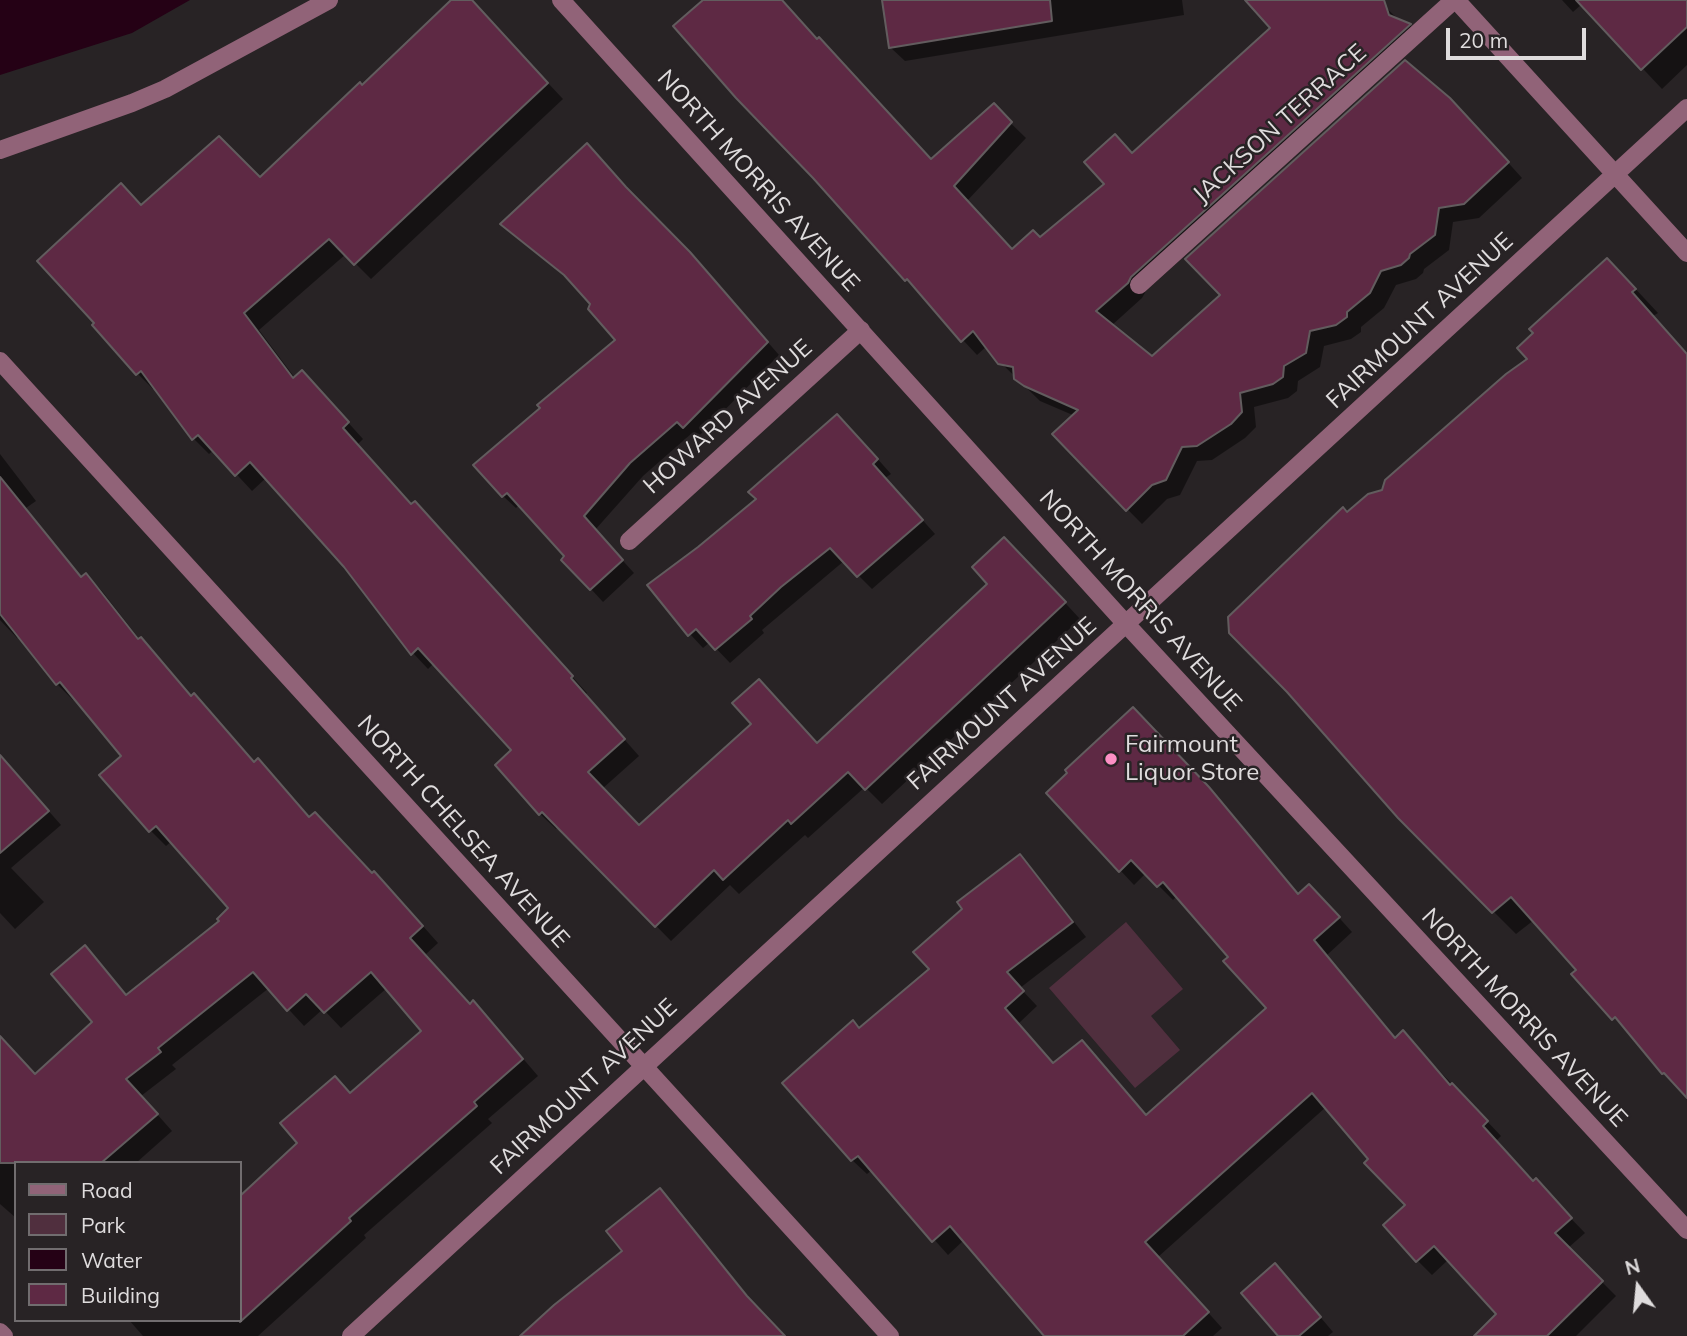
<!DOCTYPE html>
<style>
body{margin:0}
#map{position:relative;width:1687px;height:1336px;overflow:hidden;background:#282325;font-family:Mulish,sans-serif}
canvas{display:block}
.legend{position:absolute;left:14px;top:1161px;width:228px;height:161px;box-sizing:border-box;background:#282325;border:2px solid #716d6f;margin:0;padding:9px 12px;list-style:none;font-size:21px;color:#dfdcdd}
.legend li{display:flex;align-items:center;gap:14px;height:35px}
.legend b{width:35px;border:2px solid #716d6f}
.north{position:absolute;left:1603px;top:1252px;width:70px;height:70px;-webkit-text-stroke:5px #282325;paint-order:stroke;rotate:345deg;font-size:19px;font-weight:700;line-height:28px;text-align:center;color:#dfdcdd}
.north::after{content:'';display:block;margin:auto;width:24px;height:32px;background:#dfdcdd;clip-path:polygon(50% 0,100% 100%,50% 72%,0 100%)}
.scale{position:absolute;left:1446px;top:28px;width:140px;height:32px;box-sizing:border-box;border:4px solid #dfdcdd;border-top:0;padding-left:9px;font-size:21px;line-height:24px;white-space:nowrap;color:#dfdcdd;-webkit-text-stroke:5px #282325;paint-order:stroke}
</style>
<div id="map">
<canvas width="1687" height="1336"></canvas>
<ul class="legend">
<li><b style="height:9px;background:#916378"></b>Road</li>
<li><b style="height:19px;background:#502f3e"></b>Park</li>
<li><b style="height:19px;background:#250115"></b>Water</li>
<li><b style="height:19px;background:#5e2944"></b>Building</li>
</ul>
<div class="north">N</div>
<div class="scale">20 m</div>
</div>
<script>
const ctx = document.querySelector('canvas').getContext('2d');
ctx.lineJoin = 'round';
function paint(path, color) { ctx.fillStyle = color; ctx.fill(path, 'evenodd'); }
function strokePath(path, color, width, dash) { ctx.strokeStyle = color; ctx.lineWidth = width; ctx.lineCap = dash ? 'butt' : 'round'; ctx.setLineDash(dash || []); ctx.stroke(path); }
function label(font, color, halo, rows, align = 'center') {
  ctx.font = font + ' Mulish,sans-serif'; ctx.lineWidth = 5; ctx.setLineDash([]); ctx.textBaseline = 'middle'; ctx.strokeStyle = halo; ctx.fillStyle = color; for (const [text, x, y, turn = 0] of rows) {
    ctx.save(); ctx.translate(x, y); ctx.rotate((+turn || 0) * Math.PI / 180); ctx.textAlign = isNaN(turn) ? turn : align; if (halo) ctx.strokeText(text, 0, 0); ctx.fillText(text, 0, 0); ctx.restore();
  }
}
const green = new Path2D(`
 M1126,922L1183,989L1151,1016L1180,1050L1135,1088L1049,988Z`);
const water = new Path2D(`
 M0,0H190L132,33L0,75Z`);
const shadow = new Path2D(`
 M453,0H470L563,99L371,279L346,254L259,330L295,378L317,388L363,439L357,445L412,506L430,519L587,693L585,695L639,756L602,789L639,827L817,744L1020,554L1080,619L882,804L865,787L808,838L805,835L739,894L730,885L671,941L559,827L556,829L540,814L514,751L434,663L428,669L413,653L346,566L266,478L252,491L214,450L209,454L193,438L155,387L153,389L138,374L95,325L142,206L260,179L362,87Z
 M706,0H781L932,161L993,106L1026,138L967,201L1013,251L1040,240L1106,184L1133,154L1272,28L1247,0H1378L1400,21L1410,25L1424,39L1146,291L1142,298L1111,326L1152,358L1465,115L1522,178L1479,218L1453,222L1449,250L1424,269L1423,273L1416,279L1396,285L1384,308L1361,327V332L1351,339L1324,346L1320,367L1298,381L1297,391L1288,398L1254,407L1256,427L1245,438L1212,460L1197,461L1180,495L1167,499L1142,524L1054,435L1075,416L1040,401L1000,362L987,346L977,355L906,279Z
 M884,0H1182L1184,15L905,61L891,48Z
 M1562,0H1687V65L1662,89L1582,4L1573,12Z
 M638,202L703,268L779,355L696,439L691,434L643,476L595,530L634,573L603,602L591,589L567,556L520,504L516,508L503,496L618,340L592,304L574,284L503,224Z
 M1630,283L1658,313L1653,316L1687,354L1686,1096L1574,974L1579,970L1534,920L1516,934L1493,911L1348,514L1383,491Z
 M851,429L891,474L885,478L935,534L872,589L844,561L762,630L764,633L730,663L710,642L703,648L690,634Z
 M0,454L36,501L26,508L82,578L86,575L102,591L140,640L157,655L192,697L194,696L210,712L255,763L310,819L390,889L438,943L425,955L470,1005L473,1003L489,1019L538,1076L488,1119L492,1123L364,1235L366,1238L258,1336H143L129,1320H240V1198L346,1098L424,1031L387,988L341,1028L323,1009L304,1026L269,988L172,1065L176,1069L141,1096L172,1131L136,1163H16V1218L0,1204V1037L36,1076L94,1023L85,948L128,996L221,921L231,908L172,841L166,846L150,830L124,756L75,698L73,700L57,684L20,636L17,638L0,620Z
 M1148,724L1223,803L1299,895L1323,900L1352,932L1327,955L1396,1039L1417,1047L1501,1136L1496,1141L1585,1233L1568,1248L1616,1296L1576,1336H1476L1498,1314L1449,1259L1432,1275L1418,1261L1407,1205L1326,1107L1158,1257L1222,1328L1213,1336H1046L964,1240L948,1255L872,1170L867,1174L852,1160L784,1083L860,1030L931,970L1020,856L1034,871L1086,937L1020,988L1037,1006L1018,1024L1054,1065L1082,1042L1147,1116L1269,1008L1230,957L1177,896L1173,900L1146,873L1134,885L1120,870Z
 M0,756L61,825L11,868L44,902L15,929L0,913Z
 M660,1190L676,1206L763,1315L784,1336H523L624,1251Z
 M1288,1279L1333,1332L1328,1336H1280Z`);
const building = new Path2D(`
 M451,0H472L548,83L354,265L329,239L244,313L293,378L302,370L349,422L343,428L411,504L415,501L573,676L571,678L625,739L588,772L639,825L751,724L732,703L759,679L817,743L987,584L972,567L1004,537L1066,602L865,790L848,772L791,824L788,820L723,880L714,870L655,927L542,812L539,815L495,765L511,750L418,648L411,655L344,567L250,462L235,476L198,435L192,440L141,371L136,375L92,325L94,323L37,261L121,183L141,205L219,136L260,177L360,82L362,85Z
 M703,0H782L817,39L819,37L931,159L994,103L1012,122L954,186L1012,249L1033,230L1040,237L1104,184L1084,162L1115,134L1132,153L1270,28L1245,0H1384L1389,15L1411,24L1131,277L1128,283L1096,311L1152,356L1220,295L1185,259L1405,60L1450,98L1509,162L1464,204L1439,208L1435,235L1410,254L1409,258L1401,265L1381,271L1370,293L1347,312V317L1336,325L1310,331L1306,353L1284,366L1283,377L1273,384L1240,393L1242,412L1231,424L1197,446L1182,447L1166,480L1152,485L1126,511L1052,434L1078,410L1024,386L1014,379L1013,367L998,364L973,331L961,342L907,279L905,281L813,178L736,98L673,26Z
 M882,0H1050L1052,21L889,48Z
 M1576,0H1687V27L1641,70Z
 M587,143L626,187L690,252L768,342L683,428L677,422L630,463L584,516L623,560L590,590L561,560L564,556L507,493L502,497L473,465L540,408L537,405L615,340L588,309L590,304L564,275L500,224Z
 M1607,258L1636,289L1632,292L1687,354V1098L1664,1073L1662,1074L1615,1017L1612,1020L1571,974L1576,970L1511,897L1492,913L1398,818L1287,692L1229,633L1228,617L1343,507L1347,512L1368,494L1382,490L1385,480L1506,374L1527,359L1517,348L1533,333L1529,329Z
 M837,414L878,459L873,464L923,520L857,577L830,548L781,587L750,616L752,619L715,650L696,629L688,636L647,585L698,547L756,499L748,492Z
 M0,477L81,577L86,573L138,639L141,637L191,696L194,693L254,762L258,758L309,817L315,812L372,873L374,871L423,926L410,938L470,1004L473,1000L523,1059L474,1102L477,1106L349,1218L351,1221L240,1322V1196L297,1143L280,1123L335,1076L350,1093L421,1031L371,972L324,1013L306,994L287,1011L253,972L158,1048L161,1052L126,1079L158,1114L101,1163H0V1036L35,1074L92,1022L51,974L85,945L126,995L219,921L217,919L228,908L156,826L149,832L99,775L121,756L60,682L56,685L0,614Z
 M1133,707L1209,787L1298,894L1309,884L1340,917L1314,940L1395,1038L1403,1030L1450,1085L1452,1083L1488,1121L1483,1126L1533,1181L1536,1178L1572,1218L1555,1233L1603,1281L1547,1336H1474L1496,1314L1434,1246L1416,1262L1383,1225L1405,1205L1364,1163L1368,1159L1312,1093L1145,1242L1209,1312L1183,1336H1044L950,1226L932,1242L858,1156L851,1161L782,1083L853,1020L859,1028L929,969L913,952L962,909L957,902L1020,854L1073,922L1007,972L1024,991L1005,1008L1053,1063L1082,1040L1146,1115L1266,1008L1223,961L1228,957L1163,882L1157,887L1131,860L1119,872L1046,793L1067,773L1065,770Z
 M0,755L49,811L0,853Z
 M660,1188L747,1296L785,1336H520L554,1305L622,1251L606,1231Z
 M1275,1263L1321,1317L1299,1336H1278L1241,1293Z`);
const minor = new Path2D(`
 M561,0L1126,624L1687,1230
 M1456,0L1687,253
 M0,150L132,103L165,89L329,0
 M1139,285L1454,0
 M0,361L890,1336
 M629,541L861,330
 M0,1332L4,1336
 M351,1336L1687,108`);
const markers = [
 [1111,759,7,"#fb8fc4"]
];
const streetNames = [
 ["JACKSON TERRACE",1280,124,-42],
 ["NORTH MORRIS AVENUE",758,181,48],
 ["FAIRMOUNT AVENUE",1420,321,-43],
 ["HOWARD AVENUE",728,417,-42],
 ["NORTH MORRIS AVENUE",1140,601,48],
 ["FAIRMOUNT AVENUE",1002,704,-42],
 ["NORTH CHELSEA AVENUE",463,832,48],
 ["NORTH MORRIS AVENUE",1524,1018,47],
 ["FAIRMOUNT AVENUE",584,1087,-43]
];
const poiNames = [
 ["Fairmount",1125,745],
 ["Liquor Store",1125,773]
];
paint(green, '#502f3e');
paint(water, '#250115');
paint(shadow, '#0007');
paint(building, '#5e2944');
strokePath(building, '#625c5e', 2);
strokePath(minor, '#916378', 18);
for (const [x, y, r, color] of markers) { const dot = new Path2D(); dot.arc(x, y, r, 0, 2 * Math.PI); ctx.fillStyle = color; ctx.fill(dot); strokePath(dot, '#282325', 2.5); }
label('24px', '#dfdcdd', '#282325', streetNames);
label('24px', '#dfdcdd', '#282325', poiNames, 'left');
</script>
